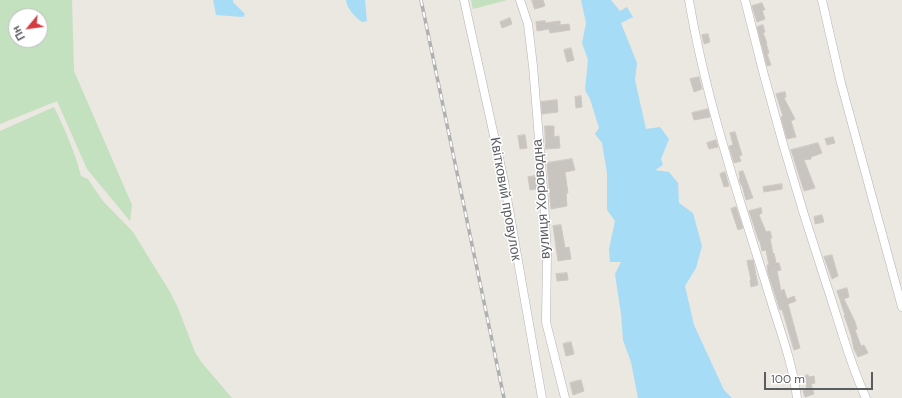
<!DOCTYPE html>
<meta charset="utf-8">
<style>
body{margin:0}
#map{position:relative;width:902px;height:398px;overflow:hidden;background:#ebe7e1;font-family:"DM Sans",sans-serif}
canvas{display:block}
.north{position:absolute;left:8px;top:8px;width:40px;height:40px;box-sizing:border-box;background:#fff;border:1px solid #bdbebf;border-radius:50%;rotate:241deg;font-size:11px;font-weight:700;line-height:16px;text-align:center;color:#595d60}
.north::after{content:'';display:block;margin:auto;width:14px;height:18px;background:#d63b40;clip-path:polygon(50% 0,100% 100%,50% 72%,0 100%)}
.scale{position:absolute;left:764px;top:372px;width:109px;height:18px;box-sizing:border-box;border:2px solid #595d60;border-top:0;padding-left:5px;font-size:12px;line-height:14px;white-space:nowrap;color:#595d60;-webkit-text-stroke:3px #fff;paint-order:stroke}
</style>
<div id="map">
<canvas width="902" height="398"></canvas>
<div class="north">Пн</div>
<div class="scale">100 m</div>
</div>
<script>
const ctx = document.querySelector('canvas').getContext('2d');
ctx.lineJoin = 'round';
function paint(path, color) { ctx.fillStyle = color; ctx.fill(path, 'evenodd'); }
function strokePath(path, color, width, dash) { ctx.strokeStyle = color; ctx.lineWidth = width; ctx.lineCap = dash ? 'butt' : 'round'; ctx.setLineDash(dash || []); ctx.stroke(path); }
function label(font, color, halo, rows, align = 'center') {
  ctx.font = font + ' "DM Sans",sans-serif'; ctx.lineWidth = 3; ctx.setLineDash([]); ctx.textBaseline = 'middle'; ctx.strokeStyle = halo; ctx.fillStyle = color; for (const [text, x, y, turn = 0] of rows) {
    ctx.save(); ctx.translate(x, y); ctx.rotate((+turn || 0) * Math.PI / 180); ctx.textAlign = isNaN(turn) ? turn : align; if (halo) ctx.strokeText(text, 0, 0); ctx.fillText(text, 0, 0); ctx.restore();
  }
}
const green = new Path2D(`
 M0,0H72L74,71L132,205L130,221L87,169L57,101L0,124ZM16,16H40V40H16Z
 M471,0H507L473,9Z
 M54,107C65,130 75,152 81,176L88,179L102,200L133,232L170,292L178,308L195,352L202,363L232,398H0V131Z`);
const water = new Path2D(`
 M213,0H233V2L245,14L243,17L216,15Z
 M346,0H365L367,21L362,22C355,17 347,9 346,0Z
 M581,0H611L620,11L627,7L633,17L621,23L637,63L635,80L646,129L660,127L669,139L661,159L663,165L655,170L669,172L678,183L679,203L693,213L702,246L696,268L685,286L694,325L724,390L732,398H638L631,362L623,340L621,314L615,274L621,262H610L609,249L615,221L607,210V173L602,143L595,134L599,128L590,99L585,90L588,60L582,43L586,23Z`);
const building = new Path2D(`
 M532,0H543L545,6L535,9Z
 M762,3L765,10H762L765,19L757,22L752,6Z
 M510,18L512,24L502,28L500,22Z
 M545,21V23L560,21V25L569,24L570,30L550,33L549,29L537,31L536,22Z
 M763,25L765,32L763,33L767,43H766L769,53L767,54L771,65L767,66L757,27Z
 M708,34L710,42L704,44L702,35Z
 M571,48L574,60L567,62L564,50Z
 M699,77L702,89L694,92L690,79Z
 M785,92L786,97L784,98L795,119L791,121L796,137L787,139L781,117L783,116L776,94Z
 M581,96L582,107L576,108L575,97Z
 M557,100L558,112L542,114L541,102Z
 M708,109L710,117L694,120L692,113Z
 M545,126H554V137L559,136L560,148L546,149Z
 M735,132L742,155L739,156L741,161L734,163L729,146L733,145L730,133Z
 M525,135L527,148L520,149L518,136Z
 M833,137L835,143L827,145L825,139Z
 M716,140L718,147L709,149L707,143Z
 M818,143L822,153L811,157V159L804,160L815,188L804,191L791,150Z
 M572,159L575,170L565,172L568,193H566L567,206L551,209L547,163Z
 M743,171L753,198L746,200L742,185H741L739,179L740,178L739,172Z
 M725,172L729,186L724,187L720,174Z
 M536,176L537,189L530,190L528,177Z
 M782,184V189L764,192L763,187Z
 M736,207L743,228L738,230L731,209Z
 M761,208L762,213L759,215L766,232L770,231L772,238H770L773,254L774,253L776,263H779L781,270L777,271L781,291L784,289L787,299L794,296L796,301L788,304L800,348L794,350L782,309L780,310L768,273L767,265H769L766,250L762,251L760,241H759L749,211Z
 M822,215L824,222L815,224L814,217Z
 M561,225L565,248L569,247L571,259L558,261L553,226Z
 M832,255L838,276L832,279L824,257Z
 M753,260L758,285L751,287L750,280H751L747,261Z
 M567,273L568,280L557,281L556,274Z
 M847,288L849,297L844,299L855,322L857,329L855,330L861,346L864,345L868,353L858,357L854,349L851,335L844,315H845L837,291Z
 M571,342L574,354L566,356L563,344Z
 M808,375L809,377L814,376L815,383L811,384L814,394L805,397L803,391L807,389L805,376Z
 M581,380L584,391L573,395L570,383Z`);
const minor = new Path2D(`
 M464,0L504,181L542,398
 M520,0L528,24L533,66L544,200L547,254L546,322L565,398
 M689,0C705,95 736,189 765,281C776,320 792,358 797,398
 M745,0C768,95 795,190 826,283C839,321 849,362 866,398
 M822,0L841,83L902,307`);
const rail = new Path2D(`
 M421,0L504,398`);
const streetNames = [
 ["Квітковий провулок",505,199,80],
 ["вулиця Хороводна",542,199,-94]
];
paint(green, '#c3e0bf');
paint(water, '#a6dcf5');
paint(building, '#c8c4bf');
strokePath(building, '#cfc8c0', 1);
strokePath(minor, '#b1b4b7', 9);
strokePath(minor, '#fff', 8);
strokePath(rail, '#afb0b0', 3.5);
strokePath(rail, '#fff', 2, [6]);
label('14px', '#595d60', '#fff', streetNames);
</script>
